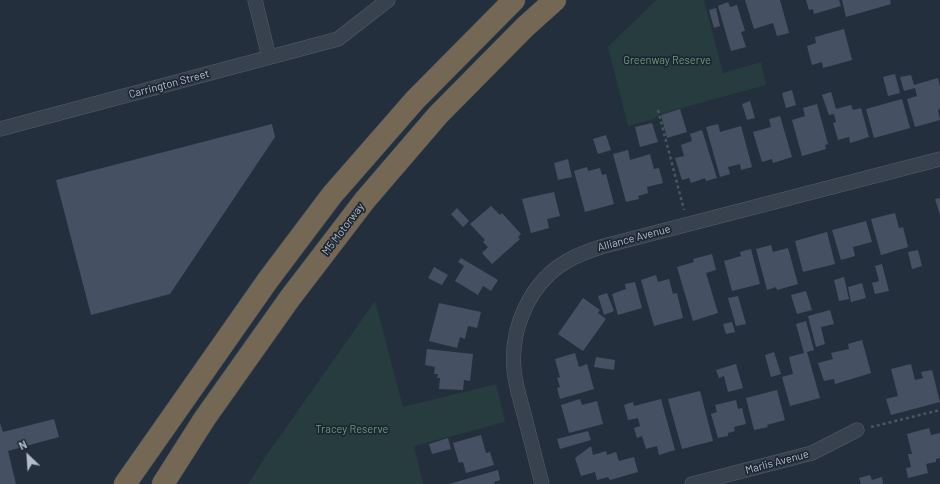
<!DOCTYPE html>
<style>
body{margin:0}
#map{position:relative;width:940px;height:484px;overflow:hidden;background:#242f3e;font-family:Barlow,sans-serif}
canvas{display:block}
.north{position:absolute;left:8px;top:436px;width:40px;height:40px;-webkit-text-stroke:3px #1d2633;paint-order:stroke;rotate:335deg;font-size:11px;font-weight:700;line-height:16px;text-align:center;color:#b4bcc9}
.north::after{content:'';display:block;margin:auto;width:14px;height:18px;background:#b4bcc9;clip-path:polygon(50% 0,100% 100%,50% 72%,0 100%)}
</style>
<div id="map">
<canvas width="940" height="484"></canvas>
<div class="north">N</div>
</div>
<script>
const ctx = document.querySelector('canvas').getContext('2d');
ctx.lineJoin = 'round';
function paint(path, color) { ctx.fillStyle = color; ctx.fill(path, 'evenodd'); }
function strokePath(path, color, width, dash) { ctx.strokeStyle = color; ctx.lineWidth = width; ctx.lineCap = dash ? 'butt' : 'round'; ctx.setLineDash(dash || []); ctx.stroke(path); }
function label(font, color, halo, rows, align = 'center') {
  ctx.font = font + ' Barlow,sans-serif'; ctx.lineWidth = 3.5; ctx.setLineDash([]); ctx.textBaseline = 'middle'; ctx.strokeStyle = halo; ctx.fillStyle = color; for (const [text, x, y, turn = 0] of rows) {
    ctx.save(); ctx.translate(x, y); ctx.rotate((+turn || 0) * Math.PI / 180); ctx.textAlign = isNaN(turn) ? turn : align; if (halo) ctx.strokeText(text, 0, 0); ctx.fillText(text, 0, 0); ctx.restore();
  }
}
const green = new Path2D(`
 M656,0H704L723,73L761,62L766,85L660,114L654,119L628,126L608,47Z
 M375,301L403,407L496,384L505,422L414,446L423,484H248L266,456Z`);
const building = new Path2D(`
 M745,0H780L789,33L777,36L773,23L754,29Z
 M806,0H839L841,6L814,14L813,9L809,10Z
 M842,0H890L891,4L846,17Z
 M728,2L730,7L737,5L745,31L741,32L746,47L731,51L718,6Z
 M716,8L720,26L714,28L709,10Z
 M844,29L852,60L823,68L822,62L812,65L807,46L816,43L815,37Z
 M895,74L900,93L888,96L883,77Z
 M911,75L914,85L938,78L940,87V109L938,110L940,120L915,127L907,99L917,96L915,88L904,91L900,77Z
 M792,90L796,105L786,108L782,93Z
 M831,92L836,109L851,105L853,110L861,108L869,137L850,143L849,137L838,140L833,123L836,122L834,114L829,115L822,95Z
 M902,99L910,128L874,138L866,109Z
 M750,101L755,118L747,120L742,104Z
 M817,104L828,144L825,145L826,149L802,156L792,120L805,116L803,108Z
 M680,109L687,132L667,138L661,115Z
 M780,116L792,157L773,163L772,159L762,162L753,132L771,127L769,119Z
 M652,123L658,142L640,147L635,127Z
 M272,124L275,137L170,294L91,315L56,180Z
 M718,124L720,132L741,126L752,167L741,170L740,164L728,167L730,174L720,177L706,127Z
 M702,130L717,178L706,181L705,178L691,183L689,178L682,180L675,158L684,156L681,145L692,141L690,134Z
 M606,135L611,150L598,154L593,139Z
 M628,150L630,160L650,154L654,169L659,168L663,183L647,187L648,193L638,196L639,199L626,202L613,154Z
 M568,159L572,177L558,180L554,163Z
 M587,167L588,171L600,168L602,175L606,174L614,204L585,212L574,171Z
 M554,192L560,216L547,219L549,228L531,233L522,199Z
 M940,198V215L935,199Z
 M491,206L500,215L502,213L521,234L518,237L520,239L492,264L482,253L488,247L483,242L485,240L470,224Z
 M457,208L469,221L463,227L451,214Z
 M895,213L899,228L903,227L908,247L881,255L871,219Z
 M866,221L872,242L853,247L855,256L841,260L832,230Z
 M827,232L835,264L803,272L795,241Z
 M771,245L773,252L788,248L798,284L777,290L776,287L767,290L756,249Z
 M751,249L760,284L732,291L724,261L741,256L740,252Z
 M918,250L922,266L912,269L908,252Z
 M712,254L716,270L706,273L718,313L693,321L677,267L694,262L693,259Z
 M461,258L498,280L491,291L483,286L478,295L455,281L464,266L458,262Z
 M882,264L889,291L875,294L872,283L879,281L875,266Z
 M434,267L448,275L442,285L428,278Z
 M656,275L658,282L669,279L673,294L677,293L683,318L654,326L641,280Z
 M844,277L849,299L839,301L834,280Z
 M635,282L642,308L618,315L612,294L626,289L625,284Z
 M862,283L866,298L851,302L848,287Z
 M806,291L812,310L797,314L791,295Z
 M607,293L614,311L604,315L598,296Z
 M738,296L746,324L736,326L728,298Z
 M583,298L600,310L598,313L606,319L583,351L558,334Z
 M439,303L481,312L477,328L468,326L465,339L460,337L457,348L429,341Z
 M830,310L834,324L821,327L825,344L816,347L808,316Z
 M806,321L814,350L807,352L820,398L790,406L782,377L793,374L789,357L804,353L796,324Z
 M732,322L735,332L726,334L723,324Z
 M862,340L871,373L835,384L834,379L824,381L818,363L833,359L831,353L849,349L848,344Z
 M427,349L473,354L470,381L464,380L463,390L439,389L440,378H437L438,374H434L435,367L425,365Z
 M774,352L781,374L771,377L765,355Z
 M575,353L579,367L587,364L594,389L560,399L557,388L560,387L557,378L560,377L555,359Z
 M596,357L615,360L614,370L594,367Z
 M736,364L743,388L728,392L724,376L719,378L716,370Z
 M911,364L915,380L923,378L921,372L932,370L940,402L891,415L886,399L898,396L891,369Z
 M777,390L785,420L767,425L768,427L754,430L746,398Z
 M700,391L713,441L682,449L668,399Z
 M580,399L582,405L597,401L603,424L569,433L561,405Z
 M661,399L675,450L659,455L657,446L646,449L642,436L637,438L634,428L640,426L638,418L628,420L624,405L633,402L634,406Z
 M736,400L738,409L742,408L746,424L734,427L735,431L728,433V436L718,438L711,414L717,412L715,405Z
 M54,419L59,437L8,451L16,484H0V423L3,432Z
 M929,428L931,435L940,433V458L936,459V462L926,464L928,473L908,478L906,468L911,467L908,454H912L907,434Z
 M588,431L591,440L560,449L557,439Z
 M481,435L486,453L490,452L494,465L466,473L463,462L459,463L453,443Z
 M448,438L451,449L432,454L429,444Z
 M591,446L593,455L606,451L607,455L616,452L619,461L634,457L638,472L610,480L608,477L597,480L595,472L581,476L575,458Z
 M498,470L500,480L494,482L495,484H449Z
 M870,475L872,480L882,477L883,484H861L859,478Z`);
const path = new Path2D(`
 M658,110L684,210
 M871,427L940,410`);
const minor = new Path2D(`
 M255,0L269,57
 M0,129L338,39L388,0
 M542,484C536,461 530,437 524,414C520,399 515,384 514,369C510,327 531,282 567,261C579,254 591,250 604,246L940,159
 M692,484L812,453L857,430`);
const motorway = new Path2D(`
 M125,484L268,280L332,195L415,100L514,0
 M163,484L205,418L290,298L365,200L438,115L525,27L555,0`);
const parkNames = [
 ["Greenway Reserve",667,60],
 ["Tracey Reserve",352,429]
];
const streetNames = [
 ["Carrington Street",169,84,-15],
 ["M5 Motorway",343,229,-53],
 ["Alliance Avenue",634,238,-15],
 ["Marlis Avenue",777,462,-15]
];
paint(green, '#263c3f');
paint(building, '#455162');
strokePath(minor, '#565f6c', 15);
strokePath(motorway, '#434c59', 23);
strokePath(path, '#44595c', 2.5, [3, 3]);
strokePath(minor, '#38414e', 14);
strokePath(motorway, '#746855', 22);
label('11px', '#6b9a76', '#1d2633', parkNames);
label('11px', '#b4bcc9', '#1d2633', streetNames);
</script>
